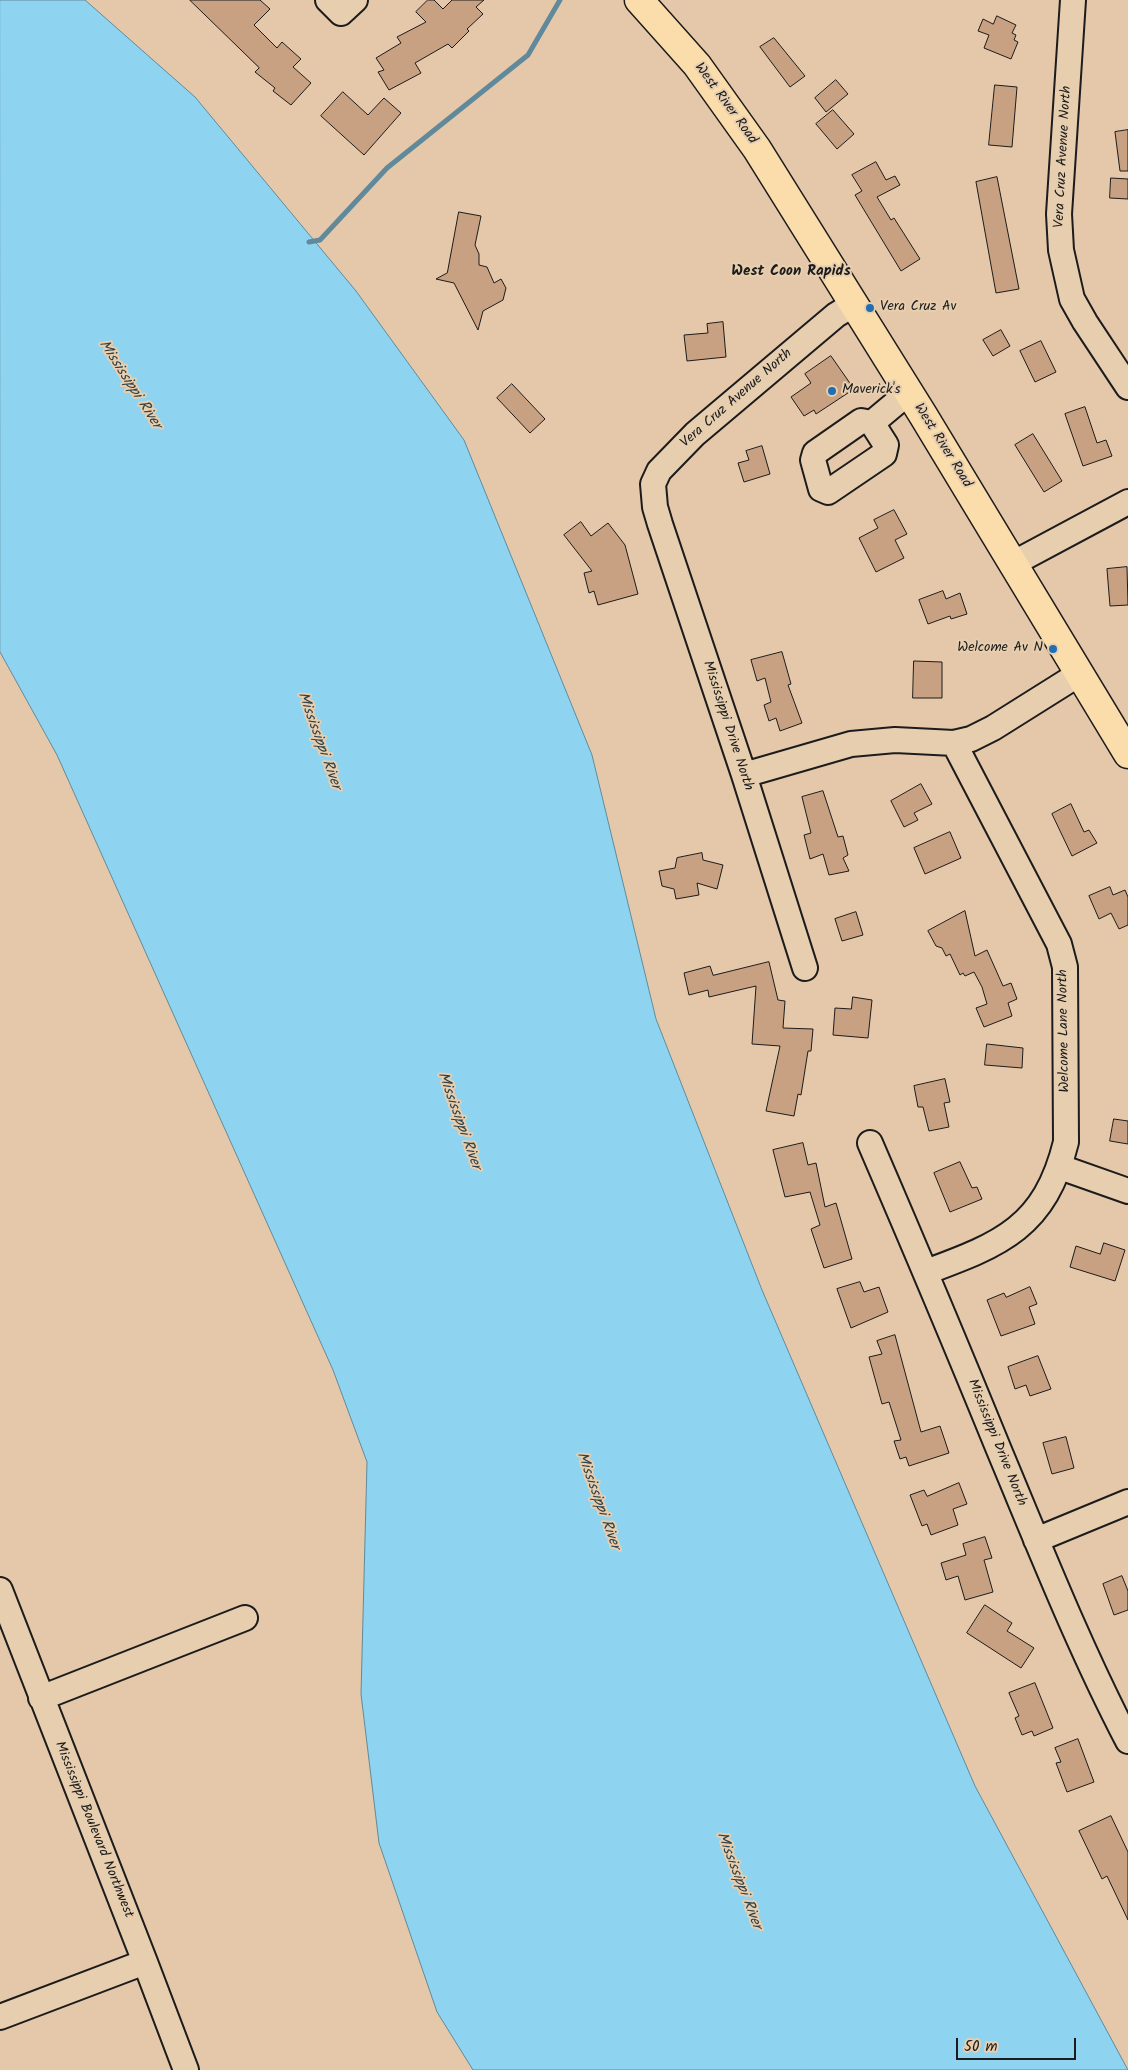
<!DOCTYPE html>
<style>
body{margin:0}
#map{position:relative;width:1128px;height:2070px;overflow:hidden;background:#e5c8a9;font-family:Kalam,sans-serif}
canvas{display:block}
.scale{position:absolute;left:956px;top:2038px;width:120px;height:22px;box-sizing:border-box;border:2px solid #1c1c1c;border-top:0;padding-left:6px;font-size:15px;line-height:18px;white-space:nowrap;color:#1c1c1c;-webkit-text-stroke:4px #e7ceaf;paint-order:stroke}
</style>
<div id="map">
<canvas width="1128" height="2070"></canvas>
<div class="scale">50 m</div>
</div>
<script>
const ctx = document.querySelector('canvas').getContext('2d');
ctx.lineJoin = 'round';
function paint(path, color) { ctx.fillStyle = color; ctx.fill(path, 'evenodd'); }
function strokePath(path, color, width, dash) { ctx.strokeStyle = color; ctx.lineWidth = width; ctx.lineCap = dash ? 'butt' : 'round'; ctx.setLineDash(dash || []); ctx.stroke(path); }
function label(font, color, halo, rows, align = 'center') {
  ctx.font = font + ' Kalam,sans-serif'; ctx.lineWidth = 4; ctx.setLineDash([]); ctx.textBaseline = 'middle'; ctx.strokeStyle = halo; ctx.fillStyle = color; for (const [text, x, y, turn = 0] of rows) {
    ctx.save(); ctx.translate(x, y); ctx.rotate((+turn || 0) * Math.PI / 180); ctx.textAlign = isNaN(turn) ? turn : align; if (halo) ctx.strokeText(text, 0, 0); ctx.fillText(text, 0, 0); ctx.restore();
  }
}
const water = new Path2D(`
 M0,0H85L195,97L356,291L464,440L592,755L656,1019L762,1290L975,1786L1128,2070H473L437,2012L379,1843L361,1694L367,1462L333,1370L57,755L0,652Z`);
const stream = new Path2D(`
 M309,242L320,240L387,168L528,55L560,0`);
const building = new Path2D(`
 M190,0H260L270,9L254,25L277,48L282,42L301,59L293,67L311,83L291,105L273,91L275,88L255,72L259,68Z
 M428,0H434L443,9L452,0H484L476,7L483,14L467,29L469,31L452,48L448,44L415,63L421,73L389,90L378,72L384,70L376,58L401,43L397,37L426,22L416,12Z
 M997,16L1016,25L1012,33L1016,35L1014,40L1018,42L1011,59L984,48L989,35L978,31L983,19L993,24Z
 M774,38L805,76L790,87L760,47Z
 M836,80L848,94L826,112L815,98Z
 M995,85L1017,87L1012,147L989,145Z
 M343,92L368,115L384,98L401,113L364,155L321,116Z
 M833,110L854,134L837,149L816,124Z
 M1128,130V171H1120L1115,132Z
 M876,162L886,180L895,176L900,185L877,197L891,220L894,218L920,259L901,271L855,195L862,191L852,175Z
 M997,177L1019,289L996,293L976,182Z
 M1111,178L1128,179V199L1110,198Z
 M459,212L481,216L475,245L479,254V265L487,267L494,283L501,279L506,288L503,300L483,311L478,330L454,283L436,279L447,273Z
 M723,322L726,357L687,361L684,335L708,333L707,324Z
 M1001,330L1010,346L993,356L983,340Z
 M1041,341L1056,372L1035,382L1020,351Z
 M831,356L854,389L816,414L814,410L804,416L791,397L811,383L805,374Z
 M512,384L545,419L530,433L497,398Z
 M1085,407L1097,443L1106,440L1112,456L1083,466L1065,414Z
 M1033,434L1062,481L1044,492L1015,445Z
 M762,446L770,474L744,482L738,463L749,460L746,451Z
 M894,510L907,534L895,540L904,558L876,572L859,538L878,528L874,520Z
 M581,522L591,536L608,523L625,545L638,594L598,605L594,591L589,593L584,573L592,571L564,535Z
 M1127,567L1128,605L1110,606L1107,569Z
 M943,591L946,599L960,593L967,614L951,619L950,616L928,624L919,600Z
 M782,652L791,684L788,685L802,723L780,731L776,718L769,721L764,705L771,702L765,678L757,681L751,660Z
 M914,661L942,662V698H913Z
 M921,784L932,804L914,813L918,820L904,827L891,801Z
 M823,791L838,837L843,836L848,855L843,858L849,871L829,875L823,854L810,859L804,835L811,833L802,797Z
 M1071,804L1084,832L1089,830L1097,843L1072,856L1052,814Z
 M950,832L961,858L925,874L914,848Z
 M702,853L703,860L723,865L717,889L697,883L699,895L676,899L674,889L662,886L659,871L675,868L677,858Z
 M1110,887L1113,895L1125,890L1128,897V925L1119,929L1111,913L1099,919L1089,896Z
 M965,911L975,956L987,950L1003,986L1011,983L1017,999L1008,1003L1012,1016L984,1027L976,1008L987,1004L982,987L974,972L965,976L963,973L960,975L950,954L946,956L942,948L936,946L928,931Z
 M856,912L863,935L842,941L835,919Z
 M769,962L778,1000L785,1001L783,1028L813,1029L811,1051H808L801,1095L798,1094L794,1116L766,1111L780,1046L752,1044L756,986L709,997L708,990L689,995L684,973L710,966L713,975Z
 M853,997L872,1000L868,1038L833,1035L835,1008L851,1009Z
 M987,1044L1023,1048L1022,1068L985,1065Z
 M945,1079L950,1102L944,1103L949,1127L929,1131L923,1107H918L914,1086Z
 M1114,1119L1128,1121V1144L1110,1141Z
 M803,1143L808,1165L816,1163L825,1207L836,1203L852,1259L824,1268L811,1229L820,1225L810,1192L785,1197L773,1150Z
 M960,1162L972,1188L977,1187L982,1199L950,1212L934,1173Z
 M1104,1243L1125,1250L1115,1281L1070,1267L1076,1246L1100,1254Z
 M860,1282L864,1292L879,1287L888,1312L851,1328L837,1289Z
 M1030,1287L1037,1304L1029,1307L1035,1324L1001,1336L987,1300L1004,1293L1006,1297Z
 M895,1335L921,1432L940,1426L949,1453L909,1466L906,1457L900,1459L894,1441L901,1440L889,1402L882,1404L869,1357L882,1354L877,1341Z
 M1038,1356L1051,1389L1030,1396L1026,1385L1015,1389L1008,1367Z
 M1066,1437L1074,1468L1052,1474L1043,1443Z
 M959,1483L967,1504L953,1509L958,1525L931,1535L927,1524L922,1526L910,1495L924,1490L927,1496Z
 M985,1537L992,1558L984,1560L993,1592L965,1600L958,1576L946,1580L941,1563L966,1555L963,1544Z
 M1122,1576L1128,1591V1610L1114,1615L1103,1584Z
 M985,1605L1012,1623L1007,1631L1034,1648L1021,1668L967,1633Z
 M1035,1683L1053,1728L1034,1736L1032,1731L1022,1735L1015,1718L1019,1716L1009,1693Z
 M1078,1739L1094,1782L1067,1792L1056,1763L1061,1762L1055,1748Z
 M1111,1816L1128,1852V1920L1107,1876L1102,1879L1079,1831Z`);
const minor = new Path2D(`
 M328,0L341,13L355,0
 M1073,0L1059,214L1061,250L1072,299L1085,322L1128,387
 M872,423L886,445L884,454L828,492L821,489L813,460L815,453L861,421L872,423L909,392
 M1014,563L1128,502
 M744,775L851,744L895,740L954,743L971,739L993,728L1079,674
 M805,968L744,775L660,524L655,507L653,484L659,471L695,434L836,315L854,304
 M870,1143C914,1245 957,1347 999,1450C1040,1548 1079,1647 1128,1741
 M1060,1167L1128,1191
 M926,1272C1002,1244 1045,1227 1066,1142L1065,967L1059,944L954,743
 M1036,1540L1128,1502
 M0,1590L145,1962L186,2070
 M41,1698L245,1618
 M0,2017L145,1962`);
const major = new Path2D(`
 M639,0L697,65L757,149L923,415L1128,754`);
const markers = [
 [870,308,5,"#1f6fb2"],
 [832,391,5,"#1f6fb2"],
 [1053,649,5,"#1f6fb2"]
];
const streetNames = [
 ["West River Road",725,104,54],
 ["Vera Cruz Avenue North",1064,157,-87],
 ["Vera Cruz Avenue North",737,399,-41],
 ["West River Road",942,446,58],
 ["Mississippi Drive North",727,726,72],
 ["Welcome Lane North",1065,1031,-91],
 ["Mississippi Drive North",996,1443,68],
 ["Mississippi Boulevard Northwest",93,1830,68]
];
const poiNames = [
 ["Vera Cruz Av",880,308],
 ["Maverick's",842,391],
 ["Welcome Av N",1043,649,"right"]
];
const neighbourhoodNames = [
 ["West Coon Rapids",791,272]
];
const waterNames = [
 ["Mississippi River",129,385,57],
 ["Mississippi River",318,741,70],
 ["Mississippi River",458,1121,70],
 ["Mississippi River",597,1501,70],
 ["Mississippi River",738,1881,69]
];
paint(water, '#8ed3ef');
strokePath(water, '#608a9b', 1);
strokePath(stream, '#608a9b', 5);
paint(building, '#c8a082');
strokePath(building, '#1c1c1c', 1);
strokePath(minor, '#1c1c1c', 28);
strokePath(major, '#1c1c1c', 31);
strokePath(minor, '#e7ceaf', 24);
strokePath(major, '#fbddab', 28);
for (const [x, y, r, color] of markers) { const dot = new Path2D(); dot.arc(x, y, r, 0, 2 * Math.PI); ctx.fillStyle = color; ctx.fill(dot); strokePath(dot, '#e7ceaf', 2); }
label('14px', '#1c1c1c', '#e7ceaf', streetNames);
label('14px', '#1c1c1c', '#e7ceaf', poiNames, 'left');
label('bold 15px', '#1c1c1c', '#e7ceaf', neighbourhoodNames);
label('italic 15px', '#334146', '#e7ceaf', waterNames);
</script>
